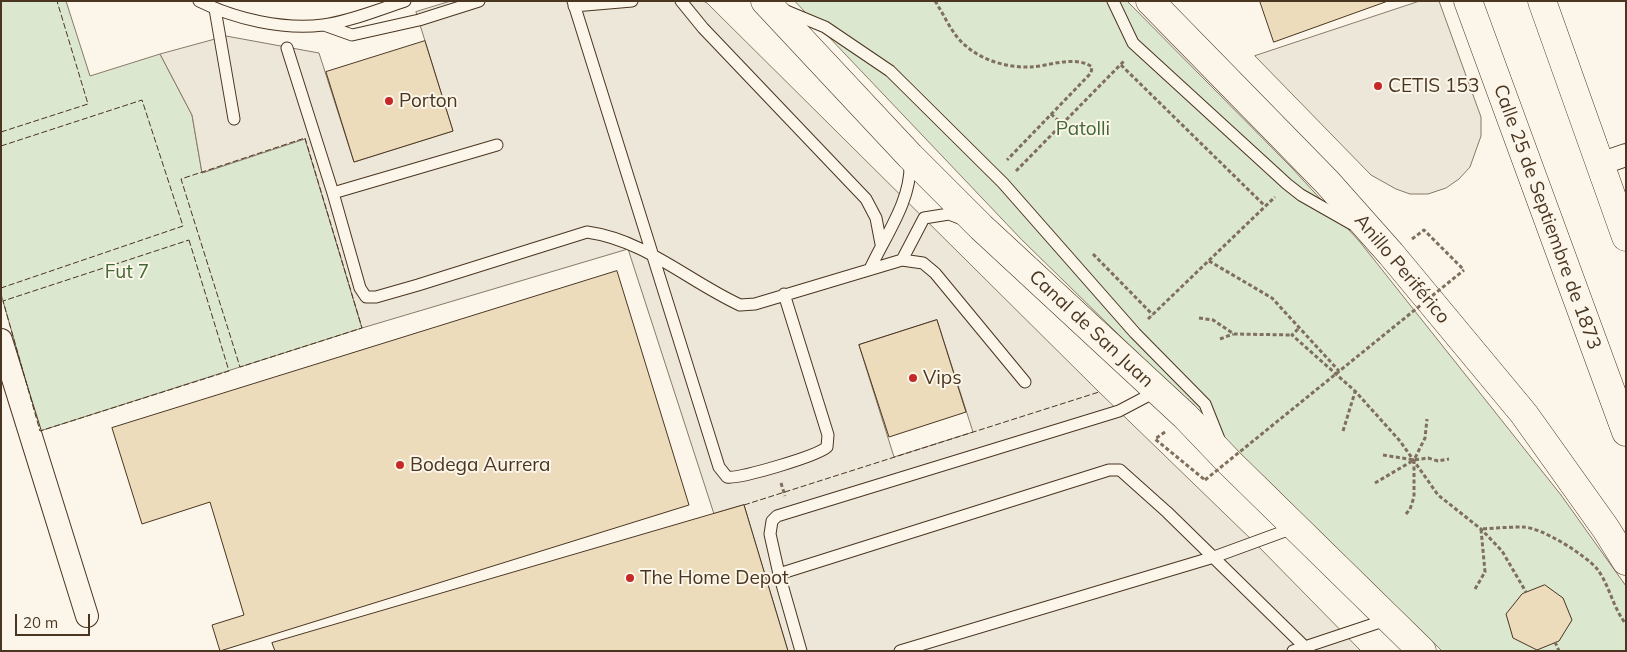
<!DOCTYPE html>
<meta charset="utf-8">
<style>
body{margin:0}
#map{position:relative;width:1627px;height:652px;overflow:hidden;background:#fbf6e9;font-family:Mulish,sans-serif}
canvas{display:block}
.frame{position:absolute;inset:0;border:2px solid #4a3520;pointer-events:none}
.scale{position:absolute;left:15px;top:614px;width:75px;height:22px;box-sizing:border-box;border:2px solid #4a3520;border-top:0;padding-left:6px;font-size:15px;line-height:18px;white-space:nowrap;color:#4a3520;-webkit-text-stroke:4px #fbf6e9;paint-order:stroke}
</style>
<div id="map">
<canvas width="1627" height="652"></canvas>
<div class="frame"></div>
<div class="scale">20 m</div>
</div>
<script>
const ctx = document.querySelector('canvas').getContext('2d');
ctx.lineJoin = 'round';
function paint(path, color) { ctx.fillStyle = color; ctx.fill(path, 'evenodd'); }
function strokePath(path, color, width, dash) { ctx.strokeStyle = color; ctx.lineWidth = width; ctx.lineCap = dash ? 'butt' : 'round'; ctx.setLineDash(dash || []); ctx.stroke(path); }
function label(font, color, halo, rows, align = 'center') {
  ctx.font = font + ' Mulish,sans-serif'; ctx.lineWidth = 4; ctx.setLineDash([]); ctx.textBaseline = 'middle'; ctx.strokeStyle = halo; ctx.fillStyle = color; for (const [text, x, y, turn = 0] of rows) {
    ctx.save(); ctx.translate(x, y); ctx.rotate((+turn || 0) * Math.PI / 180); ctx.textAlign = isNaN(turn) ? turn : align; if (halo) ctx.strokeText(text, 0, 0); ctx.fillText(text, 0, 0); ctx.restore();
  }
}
const green = new Path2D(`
 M1,1H66L90,76L160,54L192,115L202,173L305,138L362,328L40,431L1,294Z
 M795,1H1127L1292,168L1360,242L1561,495L1626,586V651H1442L1022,240Z`);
const parking = new Path2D(`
 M451,1H703L707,3L1099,392L1256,544L1361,651H788L744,505L714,514L628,249L362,328L305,139L202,173L192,115L160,54L226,36L319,53L354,162L453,131L416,12ZM937,320L973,432L894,457L859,345Z
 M1420,1H1439L1481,117V136L1470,167L1459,179L1446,188L1428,194H1410L1396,189L1371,175L1255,56Z`);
const building = new Path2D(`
 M1260,1H1388L1274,42Z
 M425,41L453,131L354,162L326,72Z
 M617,271L689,505L220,651L212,625L244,615L210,502L142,524L112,428Z
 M937,320L966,412L889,437L859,345Z
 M744,505L788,651H275L272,643Z
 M1545,585L1563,598L1572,620L1559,641L1537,650L1513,638L1506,614L1522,594Z`);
const path = new Path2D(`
 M935,1C945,16 952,35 966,46C983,61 1009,68 1031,67C1049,66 1075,55 1092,67L1091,73L1007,160
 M1121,65L1265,206
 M1051,114L1062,124
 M1016,171L1125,60
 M1412,239L1424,230L1464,270
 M1093,254L1153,315
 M1209,261L1272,298L1339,371
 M1199,318L1213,320L1234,334L1292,335
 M1148,319L1275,197
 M1298,329L1292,335L1355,391L1400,441L1438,495L1481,529L1502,551L1526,592
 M1220,339L1233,334
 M1343,431L1355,392
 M1165,432L1155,439L1205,480
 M1383,455L1414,460L1428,458L1438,461L1449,459
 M781,483L785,496
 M1375,483L1414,460
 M1406,514L1410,509L1414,497V460L1425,438L1427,419
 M1475,589L1485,572L1481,529C1495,528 1509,527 1523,527C1541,527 1586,555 1598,570C1610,587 1613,608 1626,624
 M1555,642L1559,651`);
const service = new Path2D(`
 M199,1C235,19 283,30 323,25C349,22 380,9 405,1
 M573,1L719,467L727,477C740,479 817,456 827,447L828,435L784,294
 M681,1L703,28L866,199L876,218L881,244
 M1113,1L1133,43L1287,184L1301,195L1352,224
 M574,6L632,1
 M215,9L234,119
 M784,10L825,27L890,71L1003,183L1135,333L1205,404L1219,439
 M324,25L352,35L419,20L479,1
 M287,48L333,193L360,288L366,297H376L418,285L587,232C645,240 688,281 740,305L755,304L902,260L923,263L935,273L1025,382
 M333,193L497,145
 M902,260L924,218L949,214L962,219
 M870,269C885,236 912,200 910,162
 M779,574L1109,470H1120L1167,512L1309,651
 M801,651L779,574L770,534L772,521L777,516L1119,411L1157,391
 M900,651L1214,557L1296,527
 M1293,651L1389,619`);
const minor = new Path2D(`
 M1600,164L1626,155
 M1,340L87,616`);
const tertiary = new Path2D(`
 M1468,1L1626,432
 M1542,1L1626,237`);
const primary = new Path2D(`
 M765,1L910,156L981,227L1185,416L1229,462L1422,651
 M1150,1L1327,182L1391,254L1524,414L1606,529L1626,561`);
const pathBridge = new Path2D(`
 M1205,480L1464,270`);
const fence = new Path2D(`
 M1,132L88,104L57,1
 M305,138L362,328L240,367L181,179Z
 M1,146L142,100L183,226L1,288
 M189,240L229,371L40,431L3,301Z
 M744,505L1099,392`);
const markers = [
 [1378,86,5,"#c62828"],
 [389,101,5,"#c62828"],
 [913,378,5,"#c62828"],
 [400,465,5,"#c62828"],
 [630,578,5,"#c62828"]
];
const poiNames = [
 ["CETIS 153",1388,86],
 ["Porton",399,101],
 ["Vips",923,378],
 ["Bodega Aurrera",410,465],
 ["The Home Depot",640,578]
];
const parkNames = [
 ["Patolli",1083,129],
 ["Fut 7",127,272]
];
const streetNames = [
 ["Calle 25 de Septiembre de 1873",1547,217,70],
 ["Anillo Periférico",1402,269,50],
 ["Canal de San Juan",1091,329,43]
];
paint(green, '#dce7d0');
strokePath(green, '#887966', 1);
paint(parking, '#ede7d9');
strokePath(parking, '#887966', 1);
paint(building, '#ecdcbc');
strokePath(building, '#4a3520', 1);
strokePath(service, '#4a3520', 13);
strokePath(minor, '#4a3520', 24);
strokePath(tertiary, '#4a3520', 29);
strokePath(primary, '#4a3520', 29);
strokePath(path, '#7f6f5c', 3, [4, 2.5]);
strokePath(service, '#fbf6e9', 11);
strokePath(minor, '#fbf6e9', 22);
strokePath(tertiary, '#fbf6e9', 28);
strokePath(primary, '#fbf6e9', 28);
strokePath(pathBridge, '#7f6f5c', 3, [4, 2.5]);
strokePath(fence, '#4a3520', 1, [6, 2.5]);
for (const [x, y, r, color] of markers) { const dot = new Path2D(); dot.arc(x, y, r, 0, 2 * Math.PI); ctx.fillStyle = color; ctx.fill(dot); strokePath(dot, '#fbf6e9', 2); }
label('19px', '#4a3520', '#fbf6e9', poiNames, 'left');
label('19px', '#436837', '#fbf6e9', parkNames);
label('19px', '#4a3520', '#fbf6e9', streetNames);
</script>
